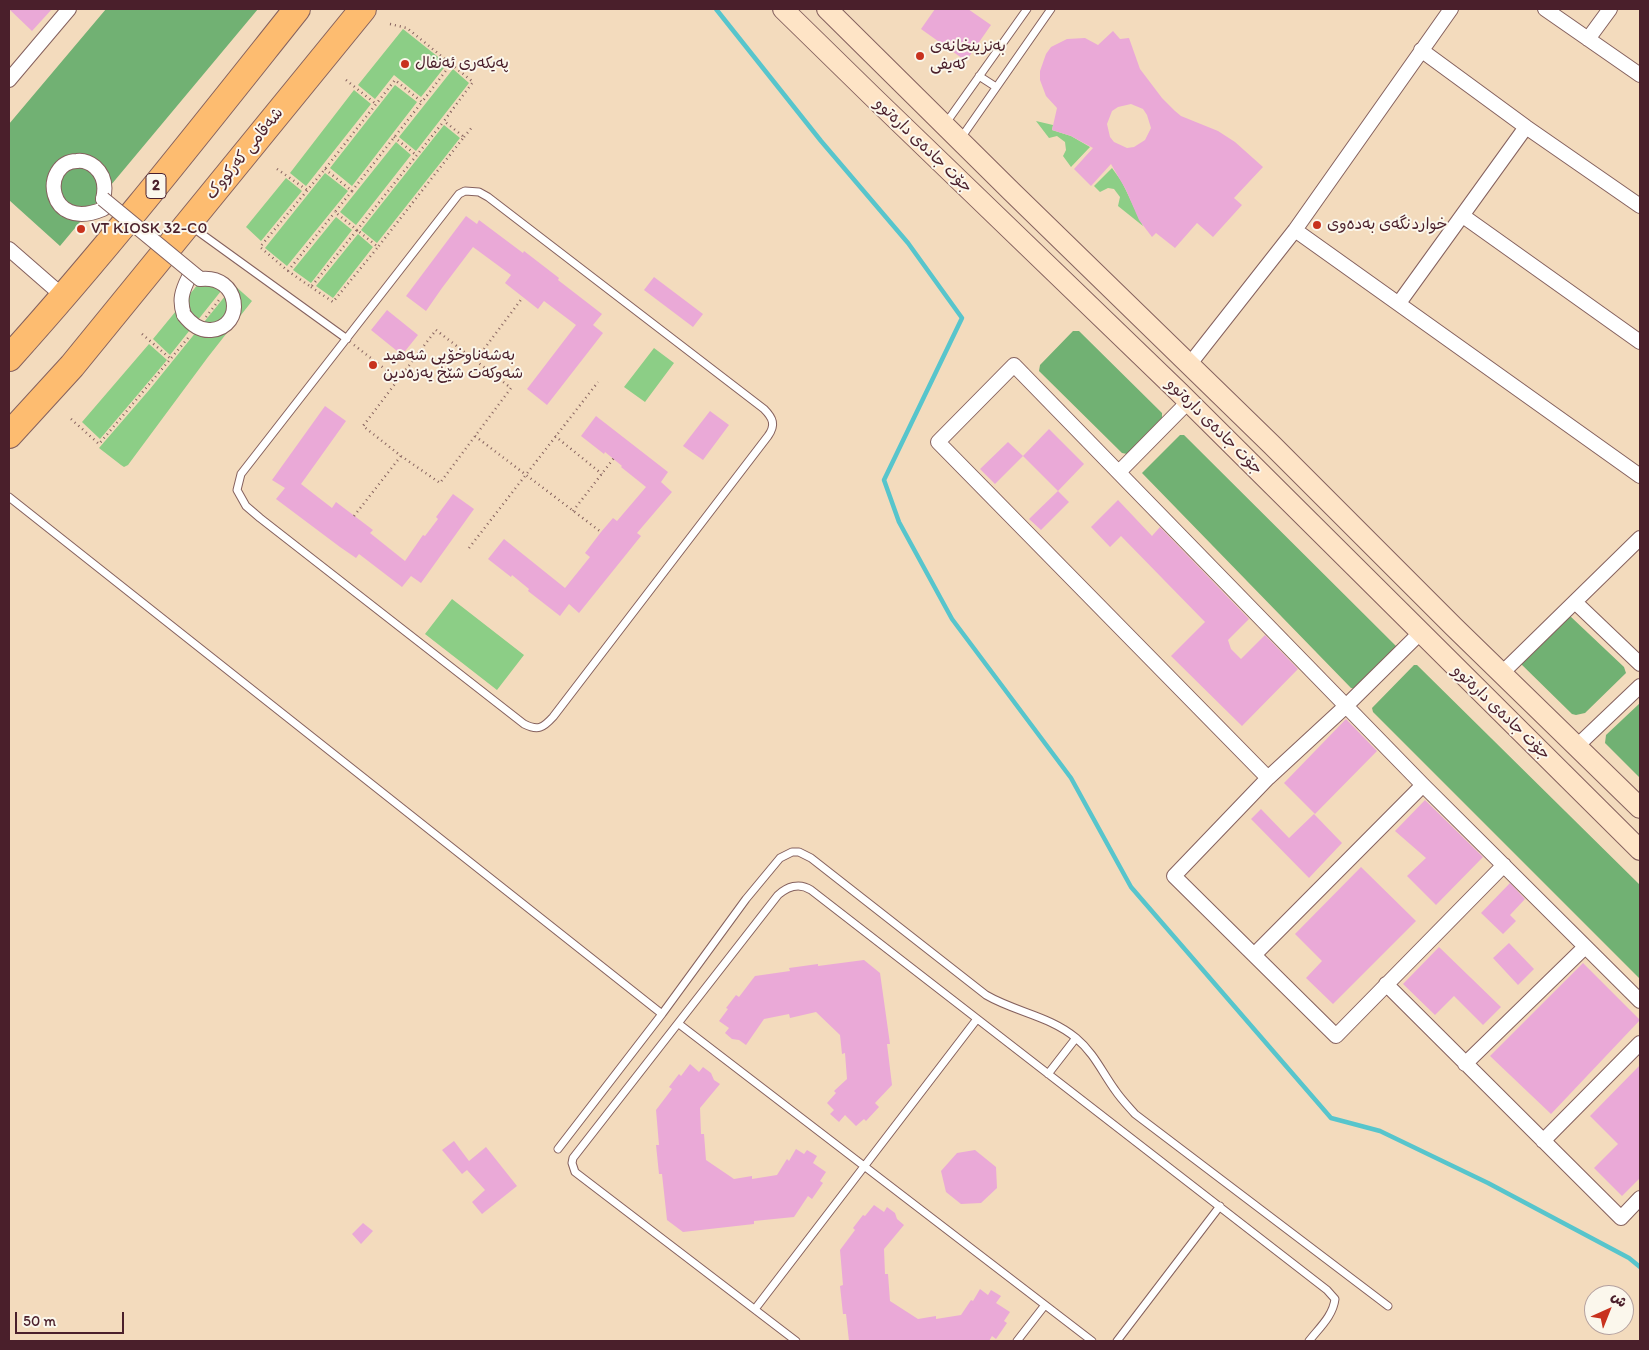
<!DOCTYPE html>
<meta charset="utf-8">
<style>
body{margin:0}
#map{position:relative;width:1649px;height:1350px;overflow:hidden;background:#f3dbbd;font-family:Itim,"Playpen Sans Arabic",sans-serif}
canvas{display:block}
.frame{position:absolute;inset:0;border:10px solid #4a1f2b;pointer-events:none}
.north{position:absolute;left:1584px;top:1285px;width:50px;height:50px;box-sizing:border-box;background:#fbf7ec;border:1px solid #b4a19f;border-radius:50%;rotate:44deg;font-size:14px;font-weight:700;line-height:20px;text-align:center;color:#4a1f2b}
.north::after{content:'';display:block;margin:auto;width:18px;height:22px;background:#c8321e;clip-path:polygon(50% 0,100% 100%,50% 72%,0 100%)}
.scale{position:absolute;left:15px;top:1312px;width:109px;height:22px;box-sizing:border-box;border:2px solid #4a1f2b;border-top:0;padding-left:6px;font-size:15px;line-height:18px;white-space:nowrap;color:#4a1f2b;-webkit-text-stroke:4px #fbf7ec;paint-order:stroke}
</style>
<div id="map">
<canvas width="1649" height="1350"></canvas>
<div class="frame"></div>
<div class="north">ش</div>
<div class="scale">50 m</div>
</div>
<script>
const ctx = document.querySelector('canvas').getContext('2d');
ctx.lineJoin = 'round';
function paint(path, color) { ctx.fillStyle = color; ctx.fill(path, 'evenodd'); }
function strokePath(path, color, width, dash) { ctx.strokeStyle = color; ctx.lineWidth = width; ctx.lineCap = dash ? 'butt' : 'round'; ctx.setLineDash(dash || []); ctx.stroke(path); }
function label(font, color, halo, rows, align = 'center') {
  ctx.font = font + ' Itim,"Playpen Sans Arabic",sans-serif'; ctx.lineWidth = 4; ctx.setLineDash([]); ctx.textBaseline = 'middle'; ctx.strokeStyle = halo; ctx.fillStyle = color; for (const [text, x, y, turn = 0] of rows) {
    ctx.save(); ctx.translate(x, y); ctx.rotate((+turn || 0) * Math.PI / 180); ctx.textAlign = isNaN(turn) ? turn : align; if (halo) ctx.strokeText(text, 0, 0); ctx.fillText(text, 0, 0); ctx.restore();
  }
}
const green = new Path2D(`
 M403,29L447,64L421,97L394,75L375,99L358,85Z
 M453,69L469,83L416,151L399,137Z
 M395,85L417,102L352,186L330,168Z
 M354,90L371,104L306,186L290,173Z
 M1036,121L1053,125L1052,130L1071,136L1090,147L1071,167L1063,156L1066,150L1065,142L1057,136L1049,138Z
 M444,125L460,138L377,243L361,230Z
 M396,142L411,155L356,225L340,212Z
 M1112,168L1122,182L1143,226L1118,206L1120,197L1114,189L1108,188L1100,192L1094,186Z
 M325,173L348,191L287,266L265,248Z
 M286,178L302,191L261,241L246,227Z
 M336,217L352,230L311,283L293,270Z
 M358,234L373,247L333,298L316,286Z
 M208,272L225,286L170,355L153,339Z
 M234,285L252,301L208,357L128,465L124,467L121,465L99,448L150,389Z
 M149,344L167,360L100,439L82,422Z
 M654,348L674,363L645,402L624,387Z
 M452,599L524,655L497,690L425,634Z`);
const forest = new Path2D(`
 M106,9H258L60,246L9,200V124Z
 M1073,331H1079L1162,413V419L1127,454L1122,453L1039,371L1040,365Z
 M1180,435H1184L1397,647L1356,689L1351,688L1142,473Z
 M1570,616L1624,667L1626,673L1585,713L1576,715L1572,714L1519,662Z
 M1414,665H1417L1640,885V979L1373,712L1372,708Z
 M1640,703V778L1605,743L1606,735Z`);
const stream = new Path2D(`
 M716,9L821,141L908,243L962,318L884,480L899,522L952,619L1071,778L1131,887L1331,1118L1380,1131L1488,1183L1629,1258L1640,1267`);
const building = new Path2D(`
 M9,9H52L32,31Z
 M935,9H968L991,25L966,61L921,29Z
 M1113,31L1120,39L1129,38L1140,69L1162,98L1175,111L1181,116L1218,131L1235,142L1263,167L1234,198L1242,205L1213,237L1197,223L1175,248L1156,233L1152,237L1139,220L1126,190L1111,164L1091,186L1074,169L1093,148L1071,136L1052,130L1057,108L1046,96L1040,80V71L1046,54L1051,47L1067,39L1085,38L1098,45ZM1131,104L1143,109L1147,115L1151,128L1145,140L1134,147L1127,148L1114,142L1110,137L1107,124L1112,111L1118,107Z
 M466,216L477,224L479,220L523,253L524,251L559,278L558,280L602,314L593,325L603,333L547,405L527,389L576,325L544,301L538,309L505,283L511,275L473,247L442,288L426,311L406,296Z
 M654,277L703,314L693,327L644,290Z
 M387,310L418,335L402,355L371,330Z
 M325,406L346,421L301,484L332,508L336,502L373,530L370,533L405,561L423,535L425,536L438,519L436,517L453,494L474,509L421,583L411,576L402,587L359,554L356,558L340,547L276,499L285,488L272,480Z
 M710,411L729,425L703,460L683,446Z
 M596,416L668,472L661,482L672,492L637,533L641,536L579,613L569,604L560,616L528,591L529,589L512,575L511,577L488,559L504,539L565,588L590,557L585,553L601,532L613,518L617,521L646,487L621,467L622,466L605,452L604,454L581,436Z
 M1049,429L1084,464L1058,491L1023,456Z
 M1008,442L1023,456L995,484L980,469Z
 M1058,491L1069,502L1041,530L1029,519Z
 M1118,500L1152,536L1160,527L1249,619L1228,640L1231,649L1241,659L1265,635L1298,669L1242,726L1171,656L1205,622L1121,536L1110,547L1091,527Z
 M1346,719L1377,751L1315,814L1284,783Z
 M1425,800L1483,857L1436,905L1407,876L1426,858L1395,831Z
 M1261,809L1289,838L1314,814L1342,843L1309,878L1251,819Z
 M1361,867L1416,921L1333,1004L1306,978L1322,961L1295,934Z
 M1510,883L1525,899L1510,915L1516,921L1503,934L1481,913Z
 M1509,943L1534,969L1518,985L1493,958Z
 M1439,947L1501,1007L1483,1025L1454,996L1435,1015L1403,984Z
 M864,960L880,973L890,1044H887L892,1085L875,1103L879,1107L866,1121L864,1119L856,1126L845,1115L839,1122L830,1114L834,1110L827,1103L836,1093L834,1091L847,1079L845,1053L842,1054L840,1035L816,1012L790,1018L789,1014L764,1019L746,1045L739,1040L732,1039L725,1033L729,1028L719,1021L728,1009L726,1008L736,995L739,997L755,976L790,971L789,968L818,964V966Z
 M1583,963L1640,1020L1551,1114L1490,1056Z
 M690,1064L699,1072L703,1067L711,1073L714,1080L720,1084L700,1108L701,1134H704L706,1160L734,1179L752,1176V1179L777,1175L787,1159L789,1161L796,1149L804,1154L807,1150L817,1156L813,1163L826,1172L820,1181L823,1183L812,1199L808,1196L794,1217L754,1221V1224L683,1232L667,1220L662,1174H659L656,1145H659L656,1110L672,1089L669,1087L679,1074L681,1076Z
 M1640,1065V1178L1622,1196L1594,1168L1618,1144L1590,1116Z
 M454,1141L469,1161L486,1147L517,1186L482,1214L472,1202L485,1190L467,1170L462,1174L442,1150Z
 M975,1150L996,1167L997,1188L981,1203L961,1204L946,1192L941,1171L957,1153Z
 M874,1205L884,1212L887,1207L895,1213L897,1219L904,1225L884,1249L885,1274H888L890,1301L918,1319L936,1316V1319L961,1315L971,1300L973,1301L980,1289L988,1295L991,1290L1001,1296L996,1303L1010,1312L1004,1321L1007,1323L996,1339L992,1336L989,1341H849L846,1314H843L840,1286L843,1285L840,1250L855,1230L853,1228L863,1215L865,1216Z
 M363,1223L373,1231L361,1244L352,1234Z`);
const path = new Path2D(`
 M390,24L407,28L451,64
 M451,64L473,82L444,121L464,137L378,247L357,230L311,287L288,271L260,247L325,169L395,80L422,102Z
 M346,80L376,104
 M394,137L416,155
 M464,137L473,126
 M277,169L307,190
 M325,169L352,191L335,212L357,230L444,121
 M352,191L422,102
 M288,271L335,212
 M311,287L333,302L378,247
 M206,317L219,300
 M436,330L511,388L440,483L401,456L363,426Z
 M142,334L171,359
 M354,345L398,379
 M475,361L523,297
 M71,419L99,444L188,338
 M475,436L601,532
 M555,436L602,474
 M573,511L614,458
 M354,516L401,456
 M469,548L598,382`);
const lane = new Path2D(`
 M979,76L996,87
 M946,123L1027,9
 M961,138L1051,9
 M465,191L479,192L488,197L764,409C773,418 776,425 768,436L553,717C543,728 538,731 524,724L260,518L246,506L237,490L241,474L459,194Z
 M192,227L347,339
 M9,497L662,1014
 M679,1024L1092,1341
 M1048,1074L1076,1038
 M558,1149L662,1014L746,899L780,858L792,852H799L811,858L986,995C1015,1012 1050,1016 1076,1038C1094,1053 1102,1072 1115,1090C1121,1099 1128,1106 1135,1114L1388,1306
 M755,1309L977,1019
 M796,1341L575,1172L572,1163L573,1158L778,895C787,887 799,882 811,890L1327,1290L1335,1299C1333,1316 1319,1328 1309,1341
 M1017,1341L1045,1305
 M1117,1341L1220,1206`);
const street = new Path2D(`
 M1545,9L1640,75
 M1588,39L1610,9
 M1421,50L1526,127L1640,206
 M9,80L69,9
 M103,209C46,233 40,162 77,161C84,160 90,163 95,167C105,176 106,187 103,199
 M1463,216L1640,342
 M1295,230L1640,476
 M9,249L64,297
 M1399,303L1526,127
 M184,315C179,300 182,291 189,277
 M1189,365L1295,230L1451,9
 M1119,472L1188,402
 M1575,602L1640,664
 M1420,633L1346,706L1268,778L1174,876L1336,1036L1504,865
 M1502,673L1640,538
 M1577,746L1640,686
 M1268,778L938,442L1014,365L1423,785L1640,1001
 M1254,955L1423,785
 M1386,984L1621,1218L1640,1198
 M1465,1064L1585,947
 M1543,1141L1640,1043`);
const secondary = new Path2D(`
 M783,9L872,96L1179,392L1640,850
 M827,9L1011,191L1272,445L1454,627L1640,808`);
const highway = new Path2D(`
 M9,358C110,246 203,127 297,9
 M9,435L72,366L363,9`);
const streetBridge = new Path2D(`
 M103,199L200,279C240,274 246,327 211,330C199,331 191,324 184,315`);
const markers = [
 [920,56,5,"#c8321e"],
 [405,64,5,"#c8321e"],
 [1317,225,5,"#c8321e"],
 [81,229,5,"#c8321e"],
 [373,365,5,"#c8321e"]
];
const shields = [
 [156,186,20]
];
const shieldNames = [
 ["2",156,186]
];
const poiNames = [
 ["بەنزینخانەی",930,47],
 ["کەیفی",930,65],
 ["پەیکەری ئەنفال",415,64],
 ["خواردنگەی بەدەوی",1327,225],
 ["VT KIOSK 32-C0",91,229],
 ["بەشەناوخۆیی شەهید",383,356],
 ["شەوکەت شێخ یەزەدین",383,374]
];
const streetNames = [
 ["جۆت جادەی دارەتوو",923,146,44],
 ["شەقامی کەرکووک",245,154,-51],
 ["جۆت جادەی دارەتوو",1214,427,45],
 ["جۆت جادەی دارەتوو",1501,713,44]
];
paint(green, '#8cce86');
paint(forest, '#71b173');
strokePath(stream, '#57c5cc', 4.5);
paint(building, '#eaa9d7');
strokePath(lane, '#85615e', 9);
strokePath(street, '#85615e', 16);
strokePath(secondary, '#85615e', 22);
strokePath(highway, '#85615e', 28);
strokePath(path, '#85615e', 2.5, [1, 4]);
strokePath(lane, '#fff', 7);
strokePath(street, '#fff', 14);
strokePath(secondary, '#fee4c6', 20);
strokePath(highway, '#fdbc70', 26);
strokePath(streetBridge, '#85615e', 16, []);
strokePath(streetBridge, '#fff', 14);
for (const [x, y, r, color] of markers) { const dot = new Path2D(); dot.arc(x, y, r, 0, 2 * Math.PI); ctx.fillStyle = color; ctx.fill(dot); strokePath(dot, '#fbf7ec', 2); }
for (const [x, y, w] of shields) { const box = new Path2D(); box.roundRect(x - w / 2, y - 12.5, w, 25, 4); ctx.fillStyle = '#fbf7ec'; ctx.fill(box); strokePath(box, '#4a1f2b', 1); }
label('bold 15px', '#4a1f2b', null, shieldNames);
label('16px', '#4a1f2b', '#fbf7ec', poiNames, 'left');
label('16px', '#4a1f2b', '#fbf7ec', streetNames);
</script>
